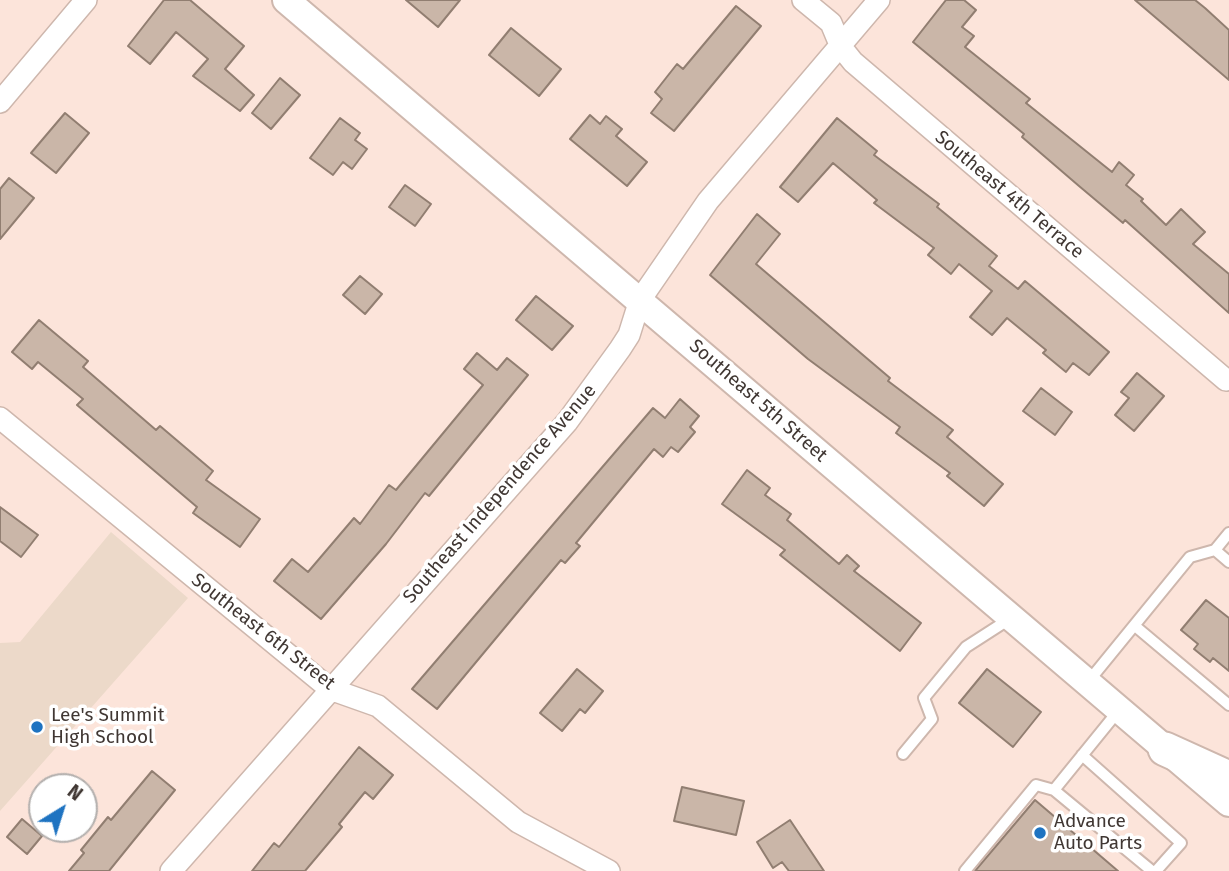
<!DOCTYPE html>
<style>
body{margin:0}
#map{position:relative;width:1229px;height:871px;overflow:hidden;background:#fce4da;font-family:"Fira Sans",sans-serif}
canvas{display:block}
.north{position:absolute;left:28px;top:773px;width:70px;height:70px;box-sizing:border-box;background:#fff;border:2px solid #b3afad;border-radius:50%;rotate:38deg;font-size:19px;font-weight:700;line-height:28px;text-align:center;color:#403733}
.north::after{content:'';display:block;margin:auto;width:24px;height:32px;background:#1e73c1;clip-path:polygon(50% 0,100% 100%,50% 72%,0 100%)}
</style>
<div id="map">
<canvas width="1229" height="871"></canvas>
<div class="north">N</div>
</div>
<script>
const ctx = document.querySelector('canvas').getContext('2d');
ctx.lineJoin = 'round';
function paint(path, color) { ctx.fillStyle = color; ctx.fill(path, 'evenodd'); }
function strokePath(path, color, width, dash) { ctx.strokeStyle = color; ctx.lineWidth = width; ctx.lineCap = dash ? 'butt' : 'round'; ctx.setLineDash(dash || []); ctx.stroke(path); }
function label(font, color, halo, rows, align = 'center') {
  ctx.font = font + ' "Fira Sans",sans-serif'; ctx.lineWidth = 7; ctx.setLineDash([]); ctx.textBaseline = 'middle'; ctx.strokeStyle = halo; ctx.fillStyle = color; for (const [text, x, y, turn = 0] of rows) {
    ctx.save(); ctx.translate(x, y); ctx.rotate((+turn || 0) * Math.PI / 180); ctx.textAlign = isNaN(turn) ? turn : align; if (halo) ctx.strokeText(text, 0, 0); ctx.fillText(text, 0, 0); ctx.restore();
  }
}
const education = new Path2D(`
 M111,532L188,598L0,811V643L20,642Z`);
const building = new Path2D(`
 M164,0H190L244,46L225,69L254,95L240,111L193,76L208,59L176,32L150,64L128,46Z
 M406,0H460L438,27Z
 M946,0H964L976,10L962,27L974,36L965,47L1030,99L1026,103L1112,172L1119,162L1134,175L1126,185L1143,199L1141,201L1166,225L1181,209L1205,232L1193,244L1229,274V313L1125,220L1123,223L1079,186L1022,137L1024,134L913,42Z
 M1135,0H1195L1205,8L1229,30V80Z
 M736,6L761,26L674,131L651,113L662,99L655,92L677,64L683,69Z
 M511,28L561,69L539,96L489,55Z
 M280,78L300,95L271,129L252,113Z
 M65,113L89,133L56,173L31,153Z
 M590,115L600,124L606,116L622,129L616,136L647,162L627,186L570,139Z
 M340,118L360,133L355,140L367,149L352,169L343,162L333,175L310,158Z
 M837,118L877,151L874,155L939,204L937,207L997,256L989,266L1018,289L1025,281L1109,352L1089,375L1073,363L1066,372L1043,353L1046,350L1007,318L992,335L970,317L992,291L959,264L951,274L928,255L934,248L874,203L877,200L833,163L798,202L780,187Z
 M9,178L34,198L0,239V189Z
 M405,185L431,204L415,226L389,207Z
 M757,214L780,234L756,264L890,378L888,381L953,430L947,437L1003,484L984,506L947,476L950,473L896,433L900,427L808,359L710,275Z
 M360,276L382,294L365,314L343,295Z
 M536,296L573,326L552,350L516,320Z
 M39,320L88,361L83,367L156,430L160,426L213,471L206,480L260,519L240,547L193,513L197,507L77,405L83,399L38,362L32,369L12,352Z
 M477,353L497,370L507,358L528,375L429,496L425,493L386,544L321,619L274,581L292,559L308,572L354,518L360,524L389,485L396,490L483,385L464,369Z
 M1137,373L1164,396L1134,431L1115,415L1129,398L1121,392Z
 M1041,388L1072,412L1055,435L1023,411Z
 M680,399L699,416L690,427L695,432L678,452L671,447L663,457L654,449L576,543L580,546L565,563L561,560L437,709L412,689L653,408L665,418Z
 M747,470L770,488L765,495L791,514L787,520L839,564L847,555L859,566L854,571L921,623L900,651L780,555L785,550L722,504Z
 M0,507L38,535L21,557L0,541Z
 M1206,600L1229,618V671L1213,658L1210,662L1194,649L1198,644L1181,630Z
 M577,669L603,691L585,713L580,709L562,731L540,713Z
 M987,669L1041,712L1013,747L959,703Z
 M359,747L393,775L373,799L365,792L339,824L342,827L305,871H252L274,843L279,847Z
 M152,771L175,790L134,840L109,871H69L84,853L81,850L108,817L111,820Z
 M682,787L744,801L736,835L674,821Z
 M1035,800L1118,871H975Z
 M22,819L42,836L27,854L7,837Z
 M790,820L824,871H789L782,862L773,868L757,842Z`);
const service = new Path2D(`
 M1215,550L1229,562
 M1135,626L1229,705
 M1088,682L1190,557L1215,550L1229,533
 M903,754L932,719L924,698L966,647L1011,618
 M1082,755L1181,843L1156,871
 M1054,790L1152,871
 M965,871L1036,785L1054,790L1119,710`);
const minor = new Path2D(`
 M803,0L831,23L841,47L853,62L1226,380
 M0,102L86,0
 M0,418L330,689L378,706L518,822L609,871
 M171,871L567,422L620,349L629,335L640,300L708,201L879,0`);
const tertiary = new Path2D(`
 M286,0L1229,803`);
const primary = new Path2D(`
 M1165,749L1229,778`);
const markers = [
 [37,727,7,"#1e73c1"],
 [1040,833,7,"#1e73c1"]
];
const streetNames = [
 ["Southeast 4th Terrace",1009,195,40],
 ["Southeast 5th Street",758,401,41],
 ["Southeast Independence Avenue",500,494,-49],
 ["Southeast 6th Street",263,632,38]
];
const poiNames = [
 ["Lee's Summit",51,716],
 ["High School",51,738],
 ["Advance",1054,822],
 ["Auto Parts",1054,844]
];
paint(education, '#ecd9c9');
paint(building, '#cab6a8');
strokePath(building, '#917e71', 2);
strokePath(service, '#ceb7ad', 14);
strokePath(minor, '#ceb7ad', 24);
strokePath(tertiary, '#ceb7ad', 30);
strokePath(primary, '#ceb7ad', 37);
strokePath(service, '#fff', 10);
strokePath(minor, '#fff', 21);
strokePath(tertiary, '#fff', 26);
strokePath(primary, '#fff', 33);
for (const [x, y, r, color] of markers) { const dot = new Path2D(); dot.arc(x, y, r, 0, 2 * Math.PI); ctx.fillStyle = color; ctx.fill(dot); strokePath(dot, '#fff', 2.5); }
label('19px', '#403733', '#fff', streetNames);
label('19px', '#403733', '#fff', poiNames, 'left');
</script>
